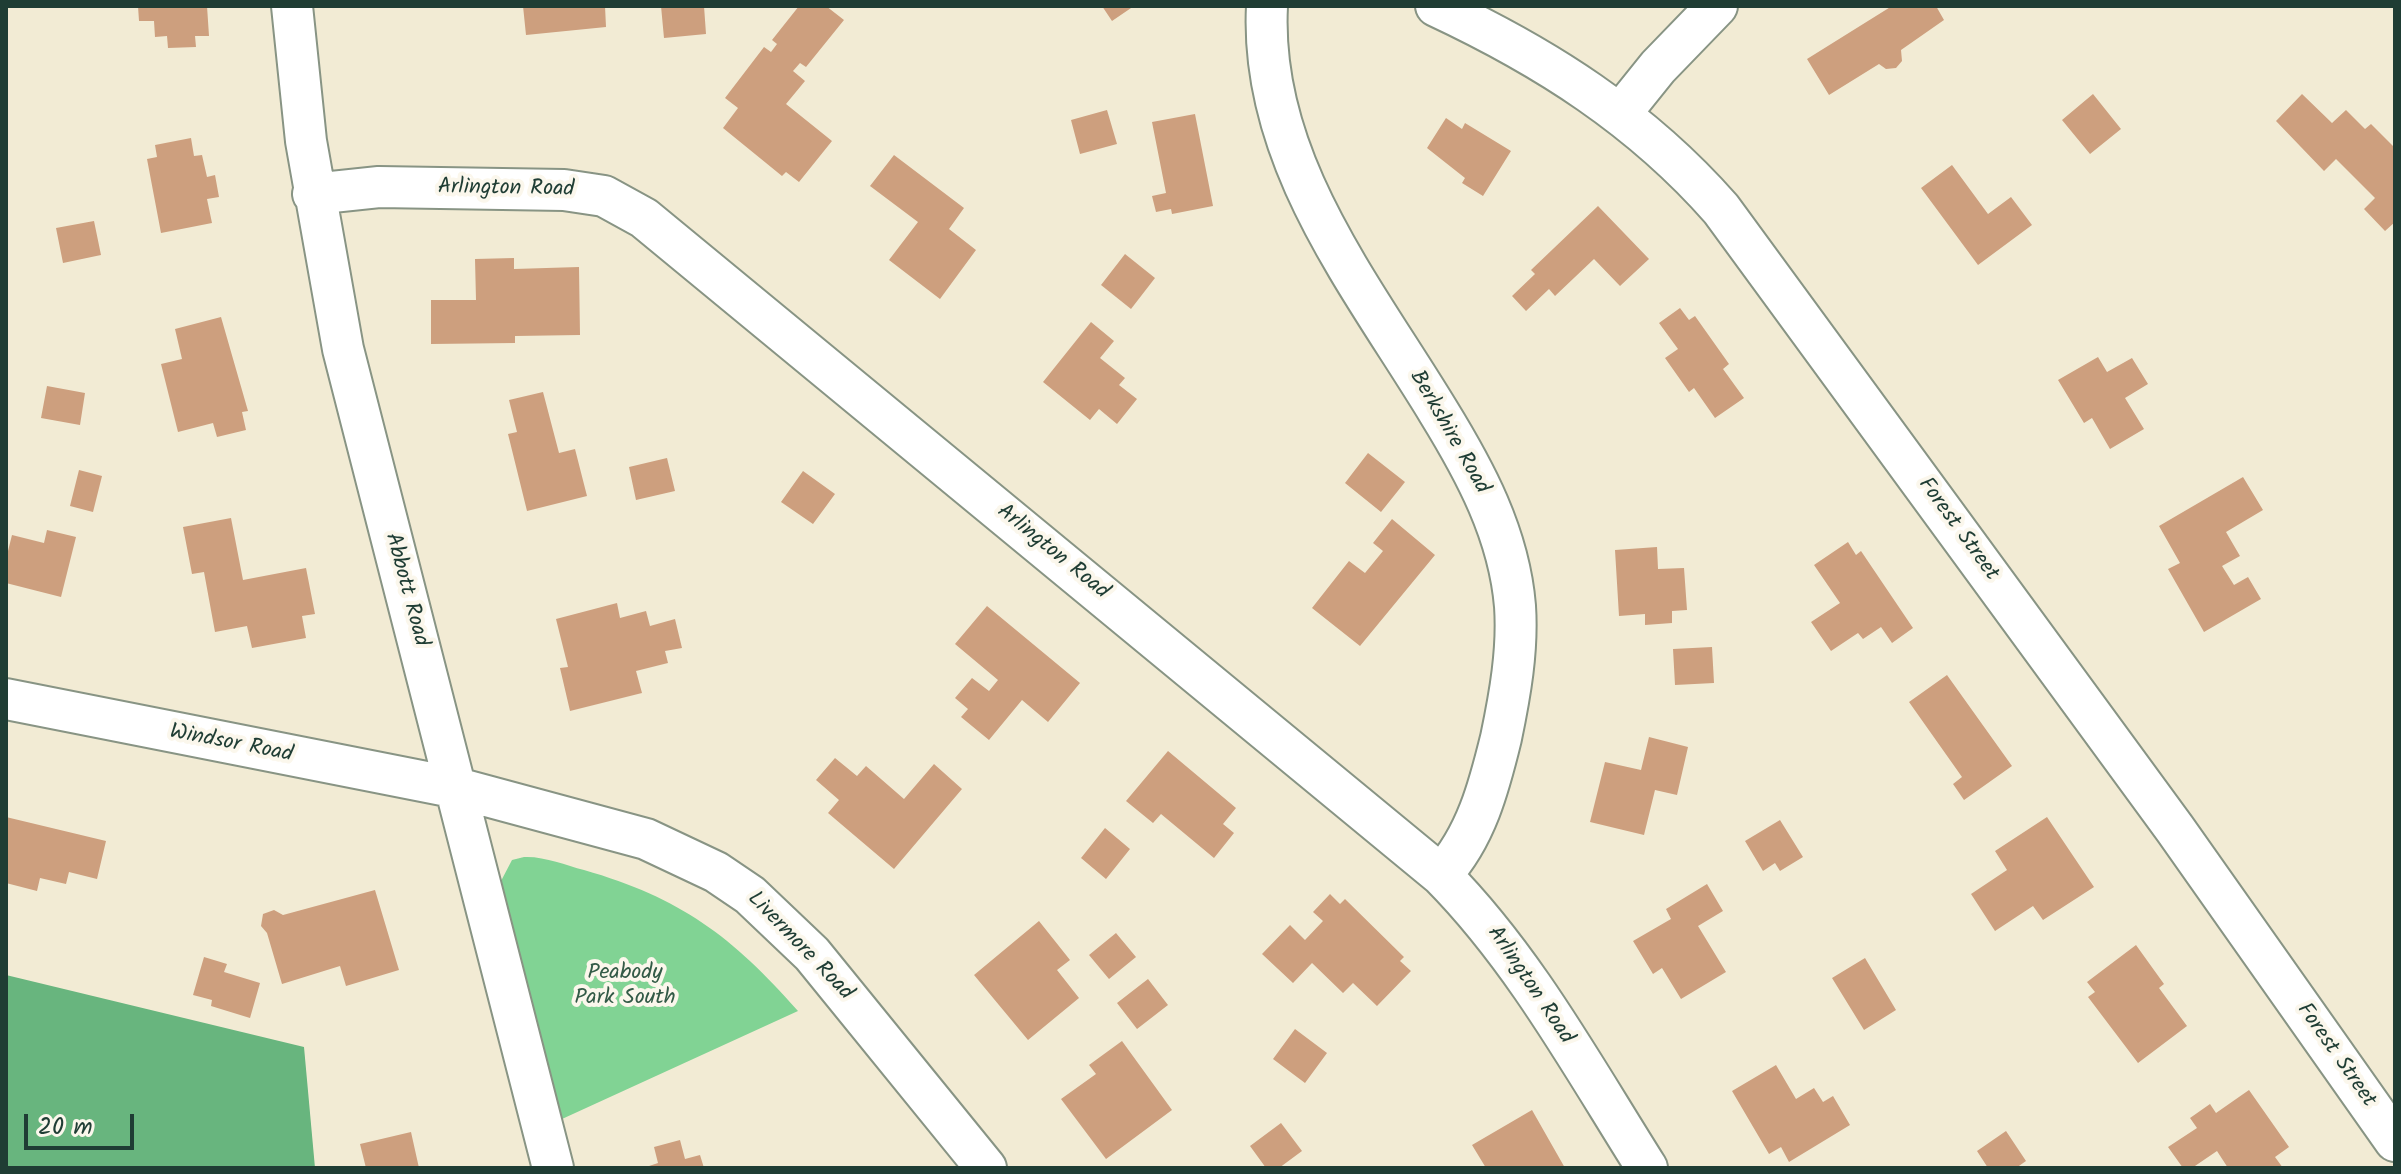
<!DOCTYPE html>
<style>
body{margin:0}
#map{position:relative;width:2401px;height:1174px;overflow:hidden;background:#f2ebd4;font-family:Kalam,sans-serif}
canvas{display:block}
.frame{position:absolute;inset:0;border:8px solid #1f3d34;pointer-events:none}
.scale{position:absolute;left:24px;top:1114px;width:110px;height:36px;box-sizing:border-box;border:4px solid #1f3d34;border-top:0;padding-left:10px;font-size:24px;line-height:28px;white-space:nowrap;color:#1f3d34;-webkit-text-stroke:6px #fbf7ec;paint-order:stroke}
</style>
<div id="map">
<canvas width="2401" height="1174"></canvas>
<div class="frame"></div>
<div class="scale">20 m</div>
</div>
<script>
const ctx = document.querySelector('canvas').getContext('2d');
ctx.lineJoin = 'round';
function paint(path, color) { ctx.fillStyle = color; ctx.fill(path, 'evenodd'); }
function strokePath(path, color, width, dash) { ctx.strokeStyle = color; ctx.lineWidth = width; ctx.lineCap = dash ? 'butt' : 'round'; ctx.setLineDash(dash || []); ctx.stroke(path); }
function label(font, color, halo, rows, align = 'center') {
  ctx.font = font + ' Kalam,sans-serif'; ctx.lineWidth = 8; ctx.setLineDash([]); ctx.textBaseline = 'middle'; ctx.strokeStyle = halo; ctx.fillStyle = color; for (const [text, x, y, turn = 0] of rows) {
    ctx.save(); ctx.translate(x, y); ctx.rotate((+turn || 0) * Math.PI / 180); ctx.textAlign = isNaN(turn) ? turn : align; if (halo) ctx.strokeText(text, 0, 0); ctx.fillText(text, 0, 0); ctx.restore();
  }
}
const green = new Path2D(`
 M524,857C544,856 565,865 584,870C681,898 732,936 798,1011L562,1119L501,881L512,860Z`);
const forest = new Path2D(`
 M6,975L304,1047L315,1168H6Z`);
const building = new Path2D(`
 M138,6H207L209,36H195L196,47L168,48L167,36L155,37L154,21H139Z
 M523,6H605L606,27L526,35Z
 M661,6H704L706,34L664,38Z
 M799,6H826L844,20L806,67L800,63L793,71L805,81L786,104L832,141L799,182L786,172L782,176L723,128L738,108L725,98L764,47L771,52L777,44L772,40Z
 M1102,6H1134L1112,21Z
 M1892,6H1936L1944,20L1901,50L1902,61L1896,68L1886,69L1879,64L1829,95L1807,59Z
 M2093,94L2121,129L2090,154L2062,120Z
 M2302,94L2332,123L2346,110L2365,129L2371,124L2395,148V222L2385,231L2364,209L2375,198L2336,159L2324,171L2276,121Z
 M1107,110L1117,144L1080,154L1071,120Z
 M1195,114L1213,206L1172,214L1171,209L1156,212L1152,196L1166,193L1152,122Z
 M1446,118L1462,129L1465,123L1511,151L1483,196L1462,183L1465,178L1427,148Z
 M191,138L194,156L202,155L207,177L215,175L219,197L207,199L212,223L161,233L147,159L157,157L155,145Z
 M894,155L964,208L949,229L976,250L940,299L889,260L918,222L870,186Z
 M1952,165L1988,214L2011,197L2032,225L1978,265L1921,188Z
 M1598,206L1649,259L1620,286L1594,259L1555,296L1549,289L1526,311L1512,296L1535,274L1531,270Z
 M94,221L101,255L63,263L56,228Z
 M1125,254L1155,278L1131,309L1101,285Z
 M514,258V269L579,267L580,335L515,336V343L431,344V300H476L475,259Z
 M1680,308L1689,320L1695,316L1729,364L1723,369L1744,398L1715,418L1694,388L1689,392L1665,358L1678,349L1659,323Z
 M221,317L248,411L242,412L246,430L217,437L213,423L178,432L161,364L182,359L175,329Z
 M1091,322L1114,341L1100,358L1125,378L1119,385L1137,399L1117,424L1099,409L1090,420L1043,382Z
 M2098,357L2107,372L2132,358L2148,384L2125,398L2144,429L2110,449L2092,418L2084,423L2058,380Z
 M47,386L85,393L80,425L41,418Z
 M543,392L559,453L575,449L587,496L527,511L508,434L517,432L509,400Z
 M1368,453L1405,482L1381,512L1345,483Z
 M667,458L675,491L636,500L629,467Z
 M79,470L102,476L93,512L70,506Z
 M803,471L835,494L813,524L781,502Z
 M2243,477L2263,510L2226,532L2240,556L2222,566L2234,585L2248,577L2261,599L2204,632L2168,569L2180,563L2159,526Z
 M231,518L243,580L306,568L315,614L302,616L306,638L252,648L247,626L215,632L204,572L192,574L183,527Z
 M1392,519L1435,555L1360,646L1312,608L1349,561L1365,573L1383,551L1373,543Z
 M47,530L76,537L61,597L6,583V559L12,535L44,543Z
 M1848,542L1856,555L1861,551L1913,628L1892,643L1881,627L1863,639L1858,633L1831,651L1811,622L1840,603L1814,565Z
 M1657,547L1658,569L1684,568L1687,610L1672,611V623L1645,625V614L1619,616L1615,550Z
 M617,603L620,618L646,611L650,626L675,619L682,648L665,651L668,663L636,671L642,693L570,711L560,668L568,667L556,619Z
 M987,606L1080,683L1048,722L1022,700L989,740L961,717L968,709L955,698L972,678L989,691L998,680L955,644Z
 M1712,647L1714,683L1675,685L1673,649Z
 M1947,675L2012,766L1964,800L1953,784L1962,777L1909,702Z
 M1649,737L1688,747L1677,795L1655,790L1644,835L1590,822L1605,762L1641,770Z
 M1168,751L1236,808L1223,824L1234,833L1214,858L1161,814L1153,823L1126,801Z
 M835,758L857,776L866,766L904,799L934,764L962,789L894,869L828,813L839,800L816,780Z
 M6,817L106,841L97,879L69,872L66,884L40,878L37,891L6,883Z
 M2047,817L2094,887L2043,920L2033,906L1995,931L1971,894L2007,870L1995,851Z
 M1780,820L1803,857L1780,871L1775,863L1763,871L1745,841Z
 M1105,828L1130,849L1106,879L1081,858Z
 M1707,884L1723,911L1698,926L1726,972L1681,999L1662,968L1653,974L1633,941L1671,919L1666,909Z
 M375,890L399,970L346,986L340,966L282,984L267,933L261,926L263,914L274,910L283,915Z
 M1330,894L1340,904L1345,899L1404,957L1400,961L1411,971L1377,1006L1353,983L1343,993L1312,963L1293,983L1262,954L1290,925L1305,940L1323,921L1313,912Z
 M1039,921L1070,960L1057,970L1079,998L1028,1040L974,975Z
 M1116,933L1136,957L1109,979L1089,955Z
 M2136,945L2164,984L2159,988L2187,1026L2138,1063L2088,997L2095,992L2087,982Z
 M204,957L227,964L224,972L260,983L250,1018L211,1006L212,1000L193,995Z
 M1865,958L1896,1010L1864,1030L1832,978Z
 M1148,979L1168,1005L1137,1029L1117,1003Z
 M1295,1029L1327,1053L1305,1083L1273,1059Z
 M1122,1041L1172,1110L1106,1159L1061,1099L1096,1074L1089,1065Z
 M1776,1065L1796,1099L1814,1088L1823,1102L1833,1096L1850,1125L1789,1162L1781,1147L1769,1154L1732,1091Z
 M2249,1090L2289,1147L2275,1157L2283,1168H2228L2217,1151L2192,1168H2183L2168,1147L2197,1128L2190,1118L2210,1104L2216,1113Z
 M1532,1110L1565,1168H1486L1472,1145Z
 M1281,1123L1302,1151L1279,1168H1266L1250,1146Z
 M2006,1131L2026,1161L2016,1168H1988L1977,1151Z
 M411,1132L419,1168H366L360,1144Z
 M680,1140L685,1159L700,1155L704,1168H643L658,1163L654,1147Z`);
const minor = new Path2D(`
 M292,6L306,141L343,349L553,1168
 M1267,6C1259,160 1362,286 1438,411C1475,471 1509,534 1515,606C1518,650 1510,695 1501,738C1489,787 1476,837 1441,875
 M1436,6C1545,57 1641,118 1721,209L2175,829L2395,1141
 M1621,113L1658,67L1717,6
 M313,194L379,187L564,190L604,196L644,218L1441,875C1525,960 1583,1067 1647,1168
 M6,699L457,788L646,839L716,872L750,895L812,954L986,1168`);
const streetNames = [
 ["Arlington Road",506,190,1],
 ["Berkshire Road",1448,433,60],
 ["Forest Street",1957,530,54],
 ["Arlington Road",1052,553,39],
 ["Abbott Road",405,590,75],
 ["Windsor Road",231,745,11],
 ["Livermore Road",799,947,46],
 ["Arlington Road",1529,986,56],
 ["Forest Street",2335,1056,55]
];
const parkNames = [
 ["Peabody",625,974],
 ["Park South",625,999]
];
paint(green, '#81d394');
paint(forest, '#68b57e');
paint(building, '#cd9f7e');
strokePath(minor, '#889484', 44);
strokePath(minor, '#fff', 40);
label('22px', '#1f3d34', '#fbf7ec', streetNames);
label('22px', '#335b47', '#fbf7ec', parkNames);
</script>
